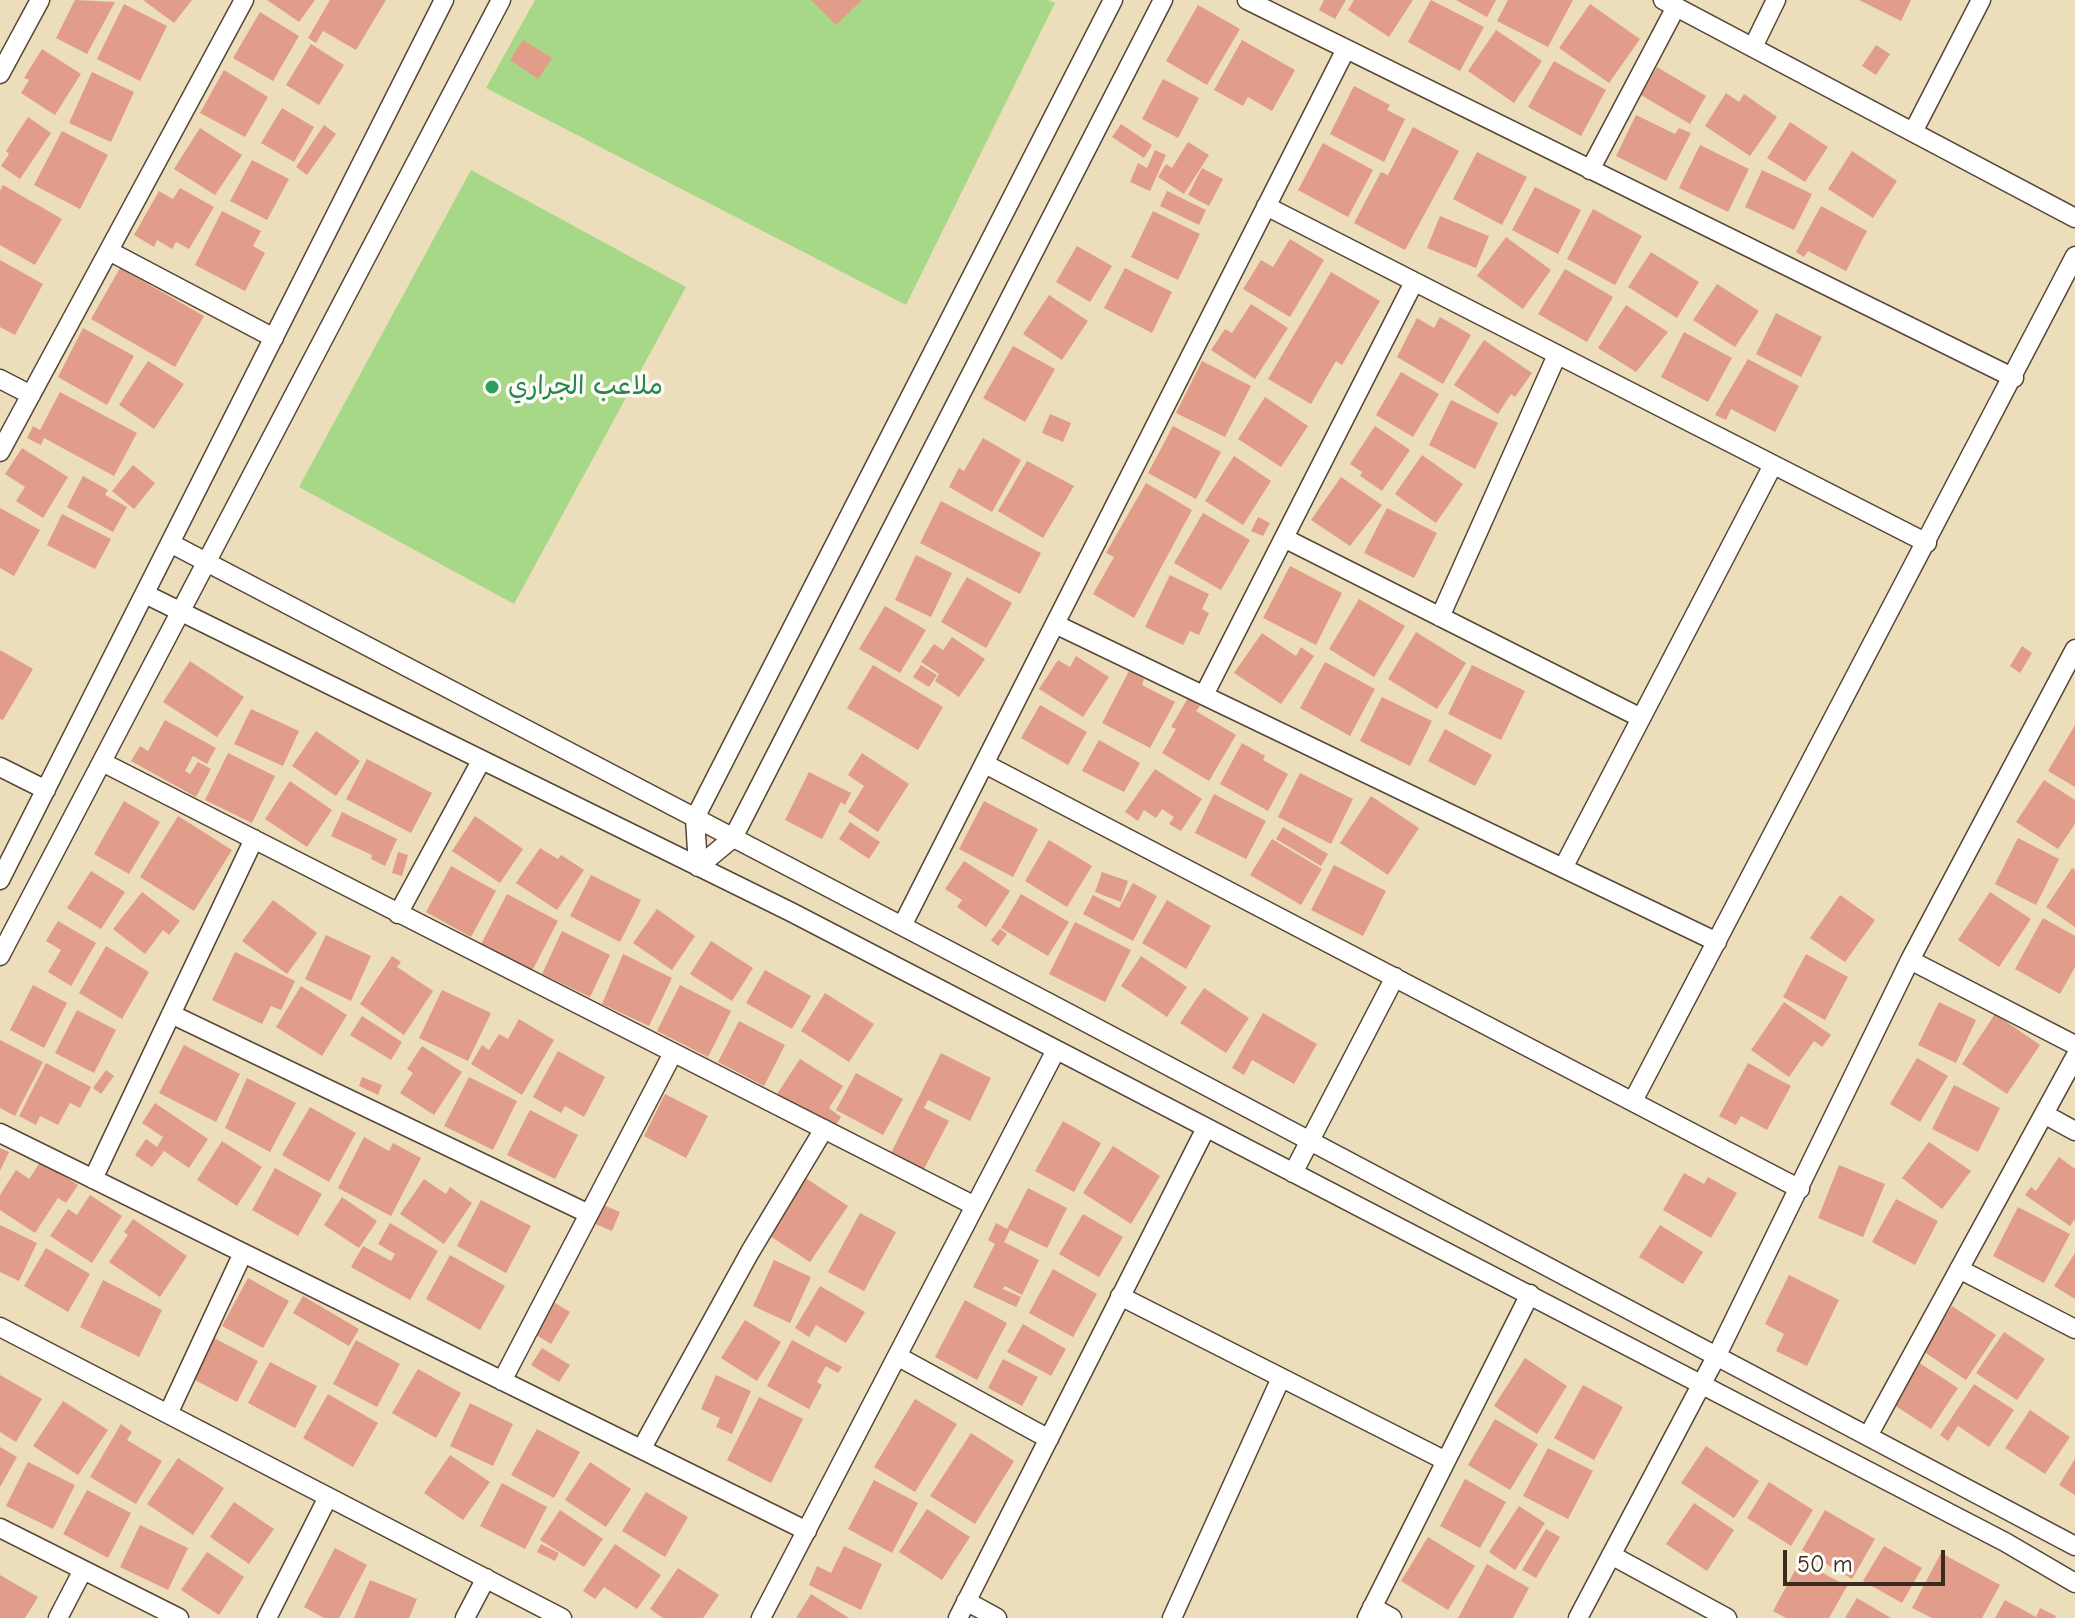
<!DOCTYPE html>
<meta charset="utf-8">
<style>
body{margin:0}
#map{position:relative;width:2075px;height:1618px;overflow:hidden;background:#ecdebb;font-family:"Comic Neue",sans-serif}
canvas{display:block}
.scale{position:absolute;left:1783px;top:1550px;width:162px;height:36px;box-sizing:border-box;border:4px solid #3b2a1e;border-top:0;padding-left:10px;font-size:24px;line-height:28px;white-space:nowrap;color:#3b2a1e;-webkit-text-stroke:6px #fdfcf7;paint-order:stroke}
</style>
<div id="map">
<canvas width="2075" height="1618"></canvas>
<div class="scale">50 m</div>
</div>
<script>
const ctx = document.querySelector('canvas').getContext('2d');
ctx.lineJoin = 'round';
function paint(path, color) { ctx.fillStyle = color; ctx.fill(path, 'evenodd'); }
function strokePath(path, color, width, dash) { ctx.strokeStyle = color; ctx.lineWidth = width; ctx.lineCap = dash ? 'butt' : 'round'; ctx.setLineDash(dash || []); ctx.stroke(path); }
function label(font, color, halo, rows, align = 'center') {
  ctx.font = font + ' "Comic Neue","Playpen Sans Arabic",sans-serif'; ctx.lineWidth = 7; ctx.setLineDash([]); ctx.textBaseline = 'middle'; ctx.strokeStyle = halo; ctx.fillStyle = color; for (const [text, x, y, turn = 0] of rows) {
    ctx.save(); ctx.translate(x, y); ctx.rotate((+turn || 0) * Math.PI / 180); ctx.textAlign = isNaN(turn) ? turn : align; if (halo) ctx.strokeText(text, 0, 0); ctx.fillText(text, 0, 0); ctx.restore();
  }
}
const green = new Path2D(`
 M535,0H1048L1055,3L906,305L486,88Z
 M471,170L686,287L514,604L299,487Z`);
const building = new Path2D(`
 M75,0L115,2L87,54L56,38Z
 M143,0H192L174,23Z
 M267,0H315L299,22Z
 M330,0H386L356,50L323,31L316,43L308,38Z
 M811,0H862L836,25Z
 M1324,0H1346L1335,19L1319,10Z
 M1354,0H1413L1389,37L1348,10Z
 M1431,0L1484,27L1460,71L1408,42Z
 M1456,0H1496L1487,17Z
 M1508,0H1573L1548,47L1497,21Z
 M1859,0H1911L1901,21Z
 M124,4L167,26L140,81L97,59Z
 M1590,4L1640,39L1609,83L1559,48Z
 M1198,5L1240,29L1207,85L1166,61Z
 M260,12L299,36L273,81L233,58Z
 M1496,30L1542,61L1514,103L1468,71Z
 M523,40L552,58L538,79L510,60Z
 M1242,40L1295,70L1272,111L1248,97L1243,106L1214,90Z
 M311,44L344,65L319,105L286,85Z
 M1876,45L1890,54L1876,75L1862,66Z
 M42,49L81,74L55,115L21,93L29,80L24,78Z
 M1554,61L1606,90L1581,136L1528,107Z
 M1657,67L1706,96L1690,124L1641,95Z
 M224,70L268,97L245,137L200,113Z
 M92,72L134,92L111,142L69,123Z
 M1163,79L1199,98L1178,138L1142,119Z
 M1354,86L1390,105L1387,110L1405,119L1384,162L1330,134Z
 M1726,93L1739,102L1744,94L1777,117L1750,156L1705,126Z
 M282,108L314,127L294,162L261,143Z
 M1636,115L1675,134L1679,128L1691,133L1666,181L1616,156Z
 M28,117L51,133L20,179L1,166L9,154L6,151Z
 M1790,122L1828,147L1805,182L1767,158Z
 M1121,124L1152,145L1144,158L1112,137Z
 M324,125L336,134L307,175L296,167Z
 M1413,127L1459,151L1405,250L1354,223L1381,172L1388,175Z
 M200,128L242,155L215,195L174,169Z
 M62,131L108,155L80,209L34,185Z
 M1188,142L1209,155L1184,194L1158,177L1166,164L1172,168Z
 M1323,143L1373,170L1348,217L1298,190Z
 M1700,145L1749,169L1728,212L1679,188Z
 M1155,150L1166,155L1150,191L1130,182L1138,163L1147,168Z
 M1852,151L1897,181L1873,218L1828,189Z
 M1477,152L1527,177L1502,225L1453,199Z
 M252,160L289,179L267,220L230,201Z
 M1202,168L1223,179L1209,206L1188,195Z
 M1762,170L1812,194L1794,230L1745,207Z
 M3,185L62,219L35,265L0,245V191Z
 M1535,187L1581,210L1558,254L1512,230Z
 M180,188L214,207L189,249L176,242L172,249L157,240L154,247L134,235L159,191L173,199Z
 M1167,191L1206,210L1199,225L1160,206Z
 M1821,206L1867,231L1846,271L1808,251L1804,257L1796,252Z
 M1593,209L1642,236L1615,285L1567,259Z
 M222,211L261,231L253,246L265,253L245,291L195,265Z
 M1153,211L1200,234L1178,280L1131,257Z
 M1440,216L1489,236L1476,268L1427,248Z
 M1506,237L1551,270L1523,309L1477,276Z
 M1290,239L1324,260L1290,317L1243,289L1261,260L1273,267Z
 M1077,246L1112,266L1090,302L1056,282Z
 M1651,252L1699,282L1677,318L1628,287Z
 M0,260L43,284L15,335L0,327Z
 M120,268L204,316L175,367L91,319Z
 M1125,268L1172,292L1152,333L1104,308Z
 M1565,269L1613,297L1587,342L1538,314Z
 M1331,272L1380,301L1342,365L1336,361L1311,404L1268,379Z
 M1717,284L1759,311L1735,347L1693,320Z
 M1049,295L1088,321L1062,360L1023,334Z
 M1251,304L1288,328L1255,379L1211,350L1225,329L1232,333Z
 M1626,305L1668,332L1636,372L1598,348Z
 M1776,313L1822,337L1801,377L1756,354Z
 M1440,317L1471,335L1443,384L1397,357L1417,318L1434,328Z
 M83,328L134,356L107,405L58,377Z
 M1684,332L1732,358L1708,402L1661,377Z
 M1484,340L1532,373L1515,397L1511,394L1498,414L1454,385Z
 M1013,346L1055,369L1025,422L983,398Z
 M1748,359L1799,386L1775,432L1731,409L1726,420L1715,415Z
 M148,361L184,384L154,429L119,405Z
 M1202,361L1251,386L1225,437L1176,413Z
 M1401,372L1439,394L1413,437L1376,415Z
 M60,392L137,433L114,476L44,438L41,445L27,438L33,426L40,430Z
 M1265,397L1308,426L1281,467L1238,439Z
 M1451,400L1498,423L1475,469L1429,445Z
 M1050,414L1071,423L1063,442L1042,433Z
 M1173,426L1221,452L1196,499L1148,473Z
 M1375,426L1410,450L1382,491L1360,476L1362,472L1350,464Z
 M983,438L1021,460L992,512L949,487L959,468L964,471Z
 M22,448L68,477L43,518L16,501L25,487L5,474Z
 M1422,455L1463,484L1436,523L1395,494Z
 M1234,456L1271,481L1243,525L1205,501Z
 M1027,461L1074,486L1043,538L998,511Z
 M133,465L155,483L134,509L112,491Z
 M83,476L108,490L105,495L127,507L113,532L67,507Z
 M1341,477L1382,505L1350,546L1311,520Z
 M1146,483L1192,510L1134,618L1093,594L1114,557L1106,553Z
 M941,501L1041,553L1020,594L920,543Z
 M0,508L40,530L14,576L0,568Z
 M1387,508L1437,533L1414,578L1364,553Z
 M1203,513L1250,540L1221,590L1174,563Z
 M62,514L111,539L95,569L47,545Z
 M1258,517L1270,523L1263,536L1251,531Z
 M916,555L952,573L931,617L895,600Z
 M1290,566L1342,593L1316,645L1263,618Z
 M1170,575L1209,594L1202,609L1209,613L1199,635L1190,631L1183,645L1145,627Z
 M967,577L1012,603L986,648L941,622Z
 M1359,599L1405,626L1374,677L1329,649Z
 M885,606L926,630L900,673L859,649Z
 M1416,632L1466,663L1437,709L1388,679Z
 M1262,633L1296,656L1301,647L1314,656L1281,704L1234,673Z
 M952,637L985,659L959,697L935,681L939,674L921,662L934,644L943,650Z
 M2022,646L2032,653L2020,673L2010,666Z
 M0,650L33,669L3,720L0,719Z
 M1076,656L1109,677L1083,717L1039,689L1058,660L1070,667Z
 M190,661L244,697L217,737L163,702Z
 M1325,662L1375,689L1350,736L1300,708Z
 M873,665L943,707L918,750L847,708Z
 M921,665L937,675L929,687L913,677Z
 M1472,665L1525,691L1501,740L1448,714Z
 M1129,671L1144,679L1142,685L1175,702L1150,748L1102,723Z
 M1382,697L1432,721L1410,766L1360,741Z
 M1188,698L1200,706L1196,711L1236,735L1209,781L1162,753L1176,729L1171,727Z
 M1040,705L1087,732L1068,765L1021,738Z
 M251,709L299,731L283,766L234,744Z
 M165,720L216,748L207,764L193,756L185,771L190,774L198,762L211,769L196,797L131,761L140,746L148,751Z
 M2075,725V787L2048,771Z
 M1445,729L1492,755L1475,786L1428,761Z
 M316,731L360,761L336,796L292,766Z
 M1099,740L1140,763L1124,792L1082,771Z
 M1242,743L1265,756L1263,760L1288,774L1268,811L1220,784Z
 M228,753L275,776L252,823L205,800Z
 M862,753L909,784L878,832L848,812L864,786L848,775Z
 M367,759L432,793L411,833L346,799Z
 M1155,769L1202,799L1181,831L1169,824L1174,817L1162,809L1156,818L1144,810L1138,821L1125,812Z
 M809,772L851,793L845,805L841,802L822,839L785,820Z
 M1300,773L1353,799L1331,844L1278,817Z
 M2044,780L2075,800V824L2058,849L2016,822Z
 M290,781L332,810L307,847L265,819Z
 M1214,794L1266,821L1246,859L1195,833Z
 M1371,796L1419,828L1388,875L1340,843Z
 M124,801L160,822L129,874L94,854Z
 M984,801L1038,829L1013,877L959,849Z
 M342,812L397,839L385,866L371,859L372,855L331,836Z
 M178,816L232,850L194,911L140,877Z
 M475,816L523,849L500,883L452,851Z
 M850,822L880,842L869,859L839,839Z
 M1283,827L1328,854L1321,866L1276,839Z
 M2018,838L2059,859L2036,905L1995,884Z
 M1272,839L1322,869L1301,905L1250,875Z
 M1049,840L1092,866L1067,907L1025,881Z
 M540,848L558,859L561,855L584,870L557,910L516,883Z
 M398,852L408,855L402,876L392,873Z
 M964,861L1010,891L986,927L957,907L962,900L945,889Z
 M1334,865L1386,891L1363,936L1311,910Z
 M451,866L496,891L471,937L426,912Z
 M2072,868L2075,870V927L2046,907Z
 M91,871L125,892L101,929L67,908Z
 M1102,872L1128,881L1121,902L1095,892Z
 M591,875L641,900L620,942L570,916Z
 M1133,883L1157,896L1133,941L1083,914L1093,895L1119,908Z
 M142,892L180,921L169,935L163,930L145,954L113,929Z
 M1990,892L2031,919L1999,967L1958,940Z
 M507,894L558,921L532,971L481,944Z
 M1021,894L1069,922L1048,956L1001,928Z
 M1840,895L1875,920L1845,962L1810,938Z
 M273,900L317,933L287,974L242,941Z
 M1167,900L1211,926L1186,969L1142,943Z
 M657,909L695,936L672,970L633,943Z
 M2043,918L2075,936V967L2060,994L2015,969Z
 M58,921L96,943L71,986L48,972L61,950L46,941Z
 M1075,922L1131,950L1105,1002L1049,974Z
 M1000,929L1007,934L998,946L991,940Z
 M562,931L610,955L590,997L542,974Z
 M326,935L371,956L351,1001L305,979Z
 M711,941L753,968L732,1001L690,974Z
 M106,946L149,972L122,1019L79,993Z
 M235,952L295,981L281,1010L271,1006L262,1024L212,1000Z
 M623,954L672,978L649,1026L602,1004Z
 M1806,954L1848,977L1825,1020L1783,997Z
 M392,956L401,962L397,967L433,991L404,1035L360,1004Z
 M1141,956L1187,987L1167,1017L1121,986Z
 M765,970L811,996L792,1029L746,1003Z
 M33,985L67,1003L44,1048L10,1030Z
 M680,985L731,1011L708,1057L657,1031Z
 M301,986L347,1015L322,1056L276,1027Z
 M1204,988L1249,1018L1226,1053L1180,1023Z
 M442,990L491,1013L468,1061L419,1038Z
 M825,993L874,1024L849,1062L801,1031Z
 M1784,1002L1831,1035L1822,1047L1814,1041L1789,1077L1751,1050Z
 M1939,1002L1976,1020L1956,1063L1918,1045Z
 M77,1010L116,1030L94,1073L55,1053Z
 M1263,1013L1317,1044L1294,1084L1252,1060L1244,1075L1232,1068Z
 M1995,1014L2040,1045L2007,1094L1962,1064Z
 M362,1016L402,1042L391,1060L350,1035Z
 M519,1019L554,1040L522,1095L471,1064L482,1045L489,1050L499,1034L508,1039Z
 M739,1021L785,1045L764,1086L718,1062Z
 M0,1040L43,1062L15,1116L0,1108Z
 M184,1045L240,1074L216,1122L159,1093Z
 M422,1046L462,1072L434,1115L400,1093L413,1073L407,1069Z
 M558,1051L605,1077L584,1117L565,1106L561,1113L533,1097Z
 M941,1053L991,1078L970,1121L928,1100L924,1108L949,1121L922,1173L889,1157Z
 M1917,1058L1948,1076L1920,1122L1890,1104Z
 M800,1059L843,1086L829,1108L841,1117L833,1130L777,1094Z
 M46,1063L91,1087L80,1108L70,1103L58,1125L40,1116L36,1125L19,1116Z
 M1748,1063L1791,1086L1767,1130L1741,1116L1736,1125L1719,1116Z
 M106,1070L114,1076L101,1094L93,1088Z
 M856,1073L903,1099L883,1135L836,1110Z
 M362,1077L382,1085L378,1095L359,1086Z
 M469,1077L517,1101L493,1150L444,1126Z
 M247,1078L296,1103L270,1152L225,1128Z
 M1954,1085L2000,1108L1978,1152L1932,1129Z
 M665,1094L708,1116L686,1158L644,1136Z
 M155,1103L208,1139L189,1168L164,1151L152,1167L135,1155L146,1139L157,1147L163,1137L142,1123Z
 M310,1107L356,1133L329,1182L282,1155Z
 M530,1110L578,1135L555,1179L507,1155Z
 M1063,1121L1101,1143L1074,1192L1035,1171Z
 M364,1137L389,1151L393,1143L421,1158L391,1216L338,1188Z
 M222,1141L262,1167L237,1206L197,1180Z
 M1929,1142L1971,1171L1942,1209L1902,1178Z
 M1113,1146L1160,1176L1131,1224L1083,1193Z
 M0,1148L9,1152L0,1171Z
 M2059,1157L2075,1169V1219L2070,1226L2025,1195L2031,1187L2036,1191Z
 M41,1161L78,1185L66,1203L58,1198L35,1233L0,1210V1195L16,1170L29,1179Z
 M1839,1165L1885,1184L1863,1237L1818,1218Z
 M275,1168L322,1194L298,1236L252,1210Z
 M1684,1173L1704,1184L1708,1177L1737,1193L1711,1238L1663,1210Z
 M804,1177L848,1206L810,1262L767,1234Z
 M424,1179L446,1194L450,1187L472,1203L444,1244L400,1214Z
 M1028,1188L1067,1208L1047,1248L1010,1230L1004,1242L1039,1260L1022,1295L1005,1286L1003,1289L1021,1297L1016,1307L973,1287L995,1244L988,1240L996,1223L1007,1229Z
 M90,1195L122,1216L92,1263L50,1236L68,1209L77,1215Z
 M342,1197L377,1221L359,1248L324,1225Z
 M1896,1199L1938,1221L1915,1265L1872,1242Z
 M481,1200L531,1226L506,1273L457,1246Z
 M601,1204L620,1212L612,1231L593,1223Z
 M2018,1207L2070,1234L2044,1283L1993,1256Z
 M860,1213L896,1232L864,1291L828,1272Z
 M1083,1214L1123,1237L1099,1277L1059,1254Z
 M133,1219L187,1256L160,1297L109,1262L128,1235L124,1232Z
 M390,1223L438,1251L410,1300L351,1267L363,1246L391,1261L395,1254L378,1244Z
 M0,1225L37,1243L19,1281L0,1272Z
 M1660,1225L1703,1252L1683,1284L1639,1257Z
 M46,1248L90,1274L68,1312L24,1286Z
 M2075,1253V1299L2054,1286Z
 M450,1255L505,1286L480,1330L426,1299Z
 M774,1260L811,1277L790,1323L753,1306Z
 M1053,1269L1097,1294L1073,1337L1029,1313Z
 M1789,1275L1839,1300L1807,1366L1776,1351L1784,1334L1765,1324Z
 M248,1278L289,1301L263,1348L222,1326Z
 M103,1280L162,1310L139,1357L80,1327Z
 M820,1286L865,1312L846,1343L816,1325L809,1337L795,1328Z
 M303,1296L359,1329L349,1346L293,1313Z
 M965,1300L1007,1323L977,1380L935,1357Z
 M552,1301L570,1312L551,1344L533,1333Z
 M1952,1306L1996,1335L1966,1380L1923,1351Z
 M745,1320L781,1342L757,1381L721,1358Z
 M1023,1324L1066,1349L1051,1376L1007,1352Z
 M2004,1332L2045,1359L2017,1400L1976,1373Z
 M214,1338L258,1361L237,1402L193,1379Z
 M356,1340L400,1364L377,1407L333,1384Z
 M792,1340L842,1367L838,1373L826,1366L817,1382L822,1385L809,1409L767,1386Z
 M542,1348L570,1365L559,1382L531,1365Z
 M1525,1358L1567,1386L1537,1434L1494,1406Z
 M1003,1359L1038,1377L1022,1406L988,1388Z
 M270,1362L317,1386L295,1428L248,1403Z
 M1918,1362L1958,1388L1931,1429L1891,1403Z
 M418,1369L461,1393L436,1438L392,1413Z
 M0,1375L42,1399L16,1442L0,1432Z
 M716,1375L751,1391L732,1434L716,1427L720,1418L701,1409Z
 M1974,1384L2014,1410L1989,1447L1958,1426L1948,1441L1940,1435Z
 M1583,1385L1623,1407L1594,1460L1554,1438Z
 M328,1394L378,1423L353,1467L303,1438Z
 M759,1397L803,1419L771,1483L727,1460Z
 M915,1399L957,1424L915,1492L874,1467Z
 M63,1401L108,1430L78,1475L33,1446Z
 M470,1403L513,1424L493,1466L450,1446Z
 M2030,1410L2070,1437L2045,1474L2005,1448Z
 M1495,1419L1538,1444L1510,1490L1468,1465Z
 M121,1424L132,1432L127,1440L162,1461L136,1504L90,1477Z
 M537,1429L580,1452L554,1498L511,1475Z
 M971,1433L1014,1461L975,1524L930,1496Z
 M1706,1446L1759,1481L1734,1518L1681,1483Z
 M0,1447L17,1457L0,1487Z
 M1548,1448L1593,1471L1568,1519L1523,1496Z
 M450,1455L490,1482L463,1520L424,1493Z
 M178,1458L224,1488L193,1535L147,1504Z
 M2075,1459V1495L2059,1485Z
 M28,1462L75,1485L53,1529L6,1506Z
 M590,1462L631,1489L606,1527L565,1500Z
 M1465,1479L1506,1502L1480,1548L1440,1526Z
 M874,1480L918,1503L892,1553L848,1529Z
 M1769,1482L1813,1510L1791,1546L1747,1518Z
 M502,1483L547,1507L525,1549L480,1526Z
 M87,1490L131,1513L108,1558L63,1534Z
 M646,1492L688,1517L665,1557L622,1531Z
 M234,1502L274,1529L249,1564L210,1537Z
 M1694,1503L1734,1530L1707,1571L1666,1544Z
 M1519,1506L1545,1523L1515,1570L1489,1552Z
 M927,1509L970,1537L942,1580L899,1552Z
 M560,1510L603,1539L584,1567L540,1540Z
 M1825,1510L1875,1539L1852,1579L1802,1550Z
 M140,1525L188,1548L168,1590L120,1567Z
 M1546,1529L1560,1537L1536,1578L1522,1570Z
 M1428,1537L1475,1566L1448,1610L1401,1581Z
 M541,1544L559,1553L555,1561L537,1552Z
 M615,1544L661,1575L637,1609L604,1587L595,1599L583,1591Z
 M844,1546L882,1564L861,1610L809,1585L817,1566L831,1573Z
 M1884,1546L1922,1568L1902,1603L1863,1581Z
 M335,1548L367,1565L339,1618H324L304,1607Z
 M207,1552L244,1577L219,1615L181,1590Z
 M1941,1553L2000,1585L1982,1618H1932L1912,1608Z
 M1800,1561L1847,1586L1829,1618H1786L1773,1611Z
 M1487,1564L1529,1588L1513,1618H1458Z
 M678,1568L719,1595L703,1618H663L650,1609Z
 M0,1575L38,1597L25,1618H0Z
 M370,1580L417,1599L409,1618H354Z
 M811,1594L849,1618H796Z
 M1857,1598L1891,1618H1845Z
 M2005,1600L2036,1617L2040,1608L2056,1616L2055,1618H1995Z`);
const minor = new Path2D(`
 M1247,0L2014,378
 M1663,0L2075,218
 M1753,47L1776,0
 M0,74L40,0
 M1913,132L1981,0
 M1590,170L1676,7
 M1266,206L1927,543
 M109,251L274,338
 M0,379L31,395
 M0,452L244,0
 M1284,538L1641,718
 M170,543L1055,1006L2075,1546
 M145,594L791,912L2005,1542L2075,1583
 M1440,617L1557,355
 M1055,624L1717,942
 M1204,695L1414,282
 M102,762L975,1206
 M985,764L1800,1189
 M0,767L46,790
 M698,867L733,838L1163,0
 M698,867L695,818L1113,0
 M1563,868L1773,465
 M0,880L444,0
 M398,914L481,761
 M902,926L1346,49
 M0,956L501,0
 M1910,960L2075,1045
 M171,1014L589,1214
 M1633,1101L2075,256
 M2044,1114L2075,1131
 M0,1133L807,1531
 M1293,1173L1395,977
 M93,1179L254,839
 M1959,1269L2075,1329
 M1120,1296L1446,1461
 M0,1327L562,1618
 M897,1356L1049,1439
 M502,1381L673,1053
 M168,1414L243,1253
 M1868,1436L2075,1057
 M642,1448L750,1252L824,1129
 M0,1528L179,1618
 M1611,1555L1727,1618
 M966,1601L997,1618
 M1372,1607L1392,1618
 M58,1618L83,1570
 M267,1618L328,1497
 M465,1618L486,1578
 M761,1618L1056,1050
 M958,1618L1206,1128
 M1172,1618L1281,1378
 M1367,1618L1530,1294
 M1578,1618L1717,1355L1910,960L2075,649`);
const markers = [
 [492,387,8,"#2e9e5b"]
];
const leisureNames = [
 ["ملاعب الجراري",508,387]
];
paint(green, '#a7d887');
paint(building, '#e19c8a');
strokePath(minor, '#564536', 21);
strokePath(minor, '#fff', 18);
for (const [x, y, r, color] of markers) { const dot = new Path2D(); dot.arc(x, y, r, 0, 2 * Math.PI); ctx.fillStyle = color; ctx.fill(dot); strokePath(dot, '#fdfcf7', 3); }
label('26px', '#27864d', '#fdfcf7', leisureNames, 'left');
</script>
